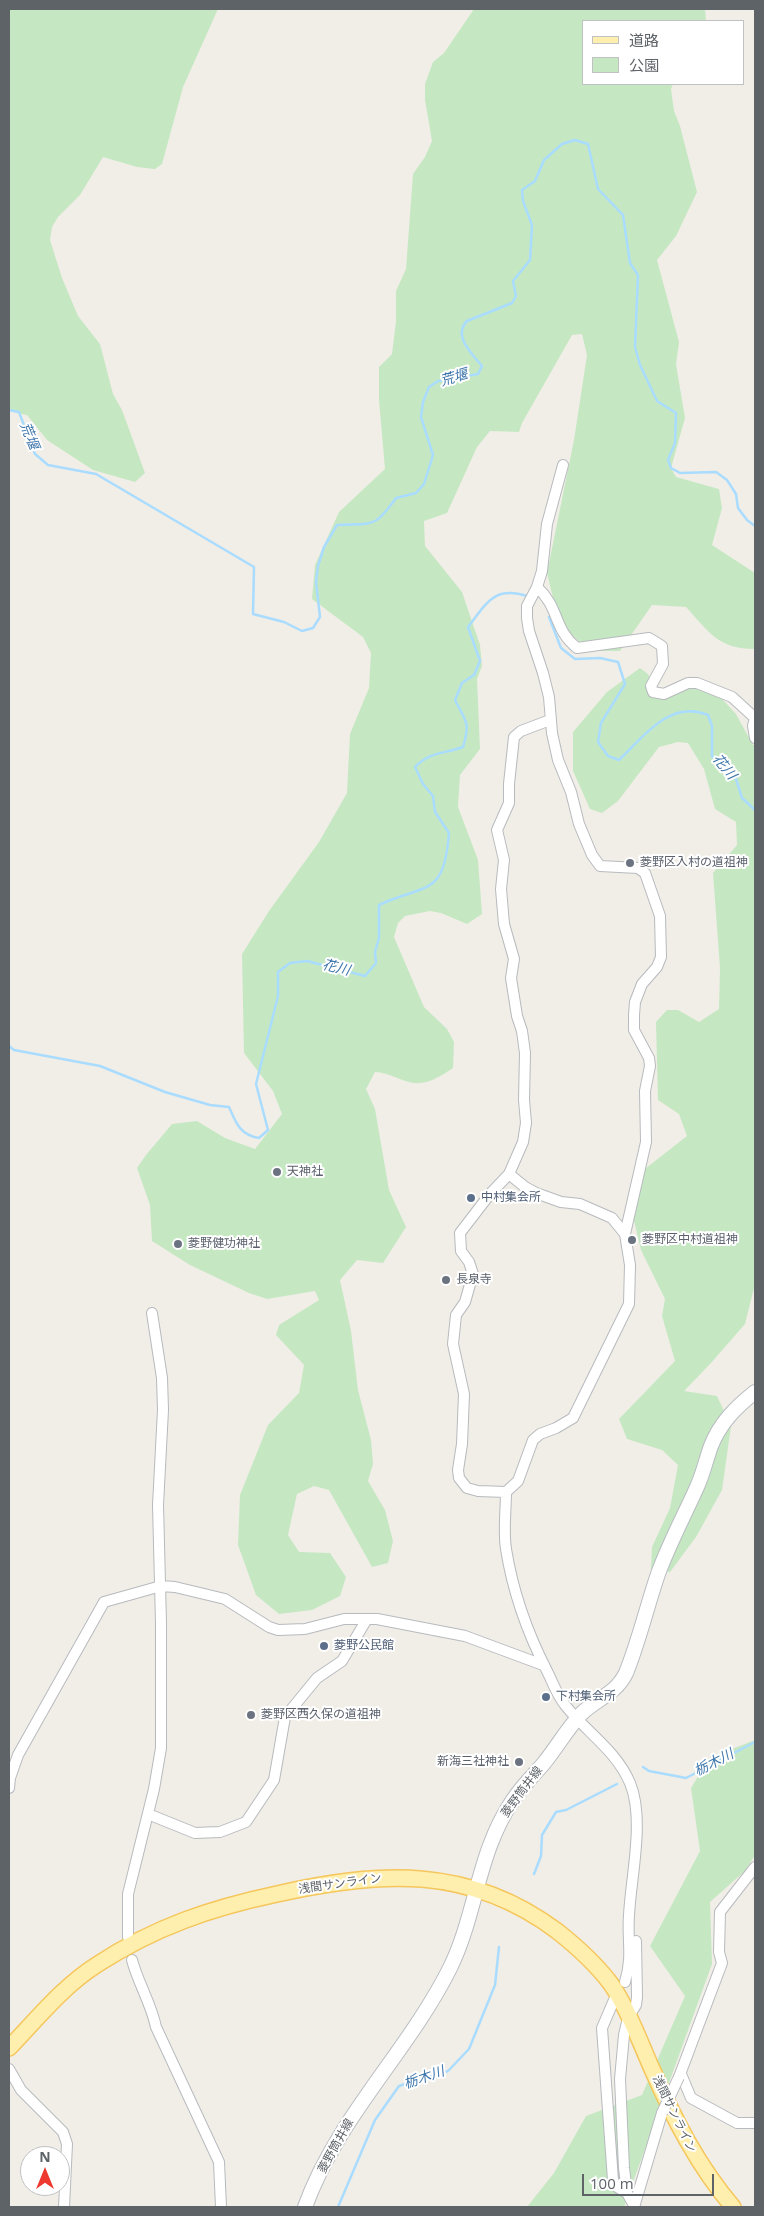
<!DOCTYPE html>
<meta charset="utf-8">
<style>
body{margin:0}
#map{position:relative;width:764px;height:2216px;overflow:hidden;background:#f1eee7;font-family:"Open Sans","Noto Sans JP",sans-serif}
canvas{display:block}
.frame{position:absolute;inset:0;border:10px solid #5e6368;pointer-events:none}
.legend{position:absolute;left:582px;top:20px;width:162px;height:65px;box-sizing:border-box;background:#fff;border:1px solid #bfc1c3;margin:0;padding:6px 9px;list-style:none;font-size:15px;color:#5e6368}
.legend li{display:flex;align-items:center;gap:10px;height:25px}
.legend b{width:25px;border:1px solid #bfc1c3}
.north{position:absolute;left:20px;top:2146px;width:50px;height:50px;box-sizing:border-box;background:#fff;border:1px solid #bfc1c3;border-radius:50%;rotate:0deg;font-size:14px;font-weight:700;line-height:20px;text-align:center;color:#5e6368}
.north::after{content:'';display:block;margin:auto;width:18px;height:22px;background:#ee3930;clip-path:polygon(50% 0,100% 100%,50% 72%,0 100%)}
.scale{position:absolute;left:582px;top:2174px;width:132px;height:22px;box-sizing:border-box;border:2px solid #5e6368;border-top:0;padding-left:6px;font-size:15px;line-height:18px;white-space:nowrap;color:#5e6368;-webkit-text-stroke:4px #fff;paint-order:stroke}
</style>
<div id="map">
<canvas width="764" height="2216"></canvas>
<div class="frame"></div>
<ul class="legend">
<li><b style="height:6px;background:#ffefae"></b>道路</li>
<li><b style="height:14px;background:#c5e8c3"></b>公園</li>
</ul>
<div class="north">N</div>
<div class="scale">100 m</div>
</div>
<script>
const ctx = document.querySelector('canvas').getContext('2d');
ctx.lineJoin = 'round';
function paint(path, color) { ctx.fillStyle = color; ctx.fill(path, 'evenodd'); }
function strokePath(path, color, width, dash) { ctx.strokeStyle = color; ctx.lineWidth = width; ctx.lineCap = dash ? 'butt' : 'round'; ctx.setLineDash(dash || []); ctx.stroke(path); }
function label(font, color, halo, rows, align = 'center') {
  ctx.font = font + ' "Open Sans","Noto Sans JP",sans-serif'; ctx.lineWidth = 4; ctx.setLineDash([]); ctx.textBaseline = 'middle'; ctx.strokeStyle = halo; ctx.fillStyle = color; for (const [text, x, y, turn = 0] of rows) {
    ctx.save(); ctx.translate(x, y); ctx.rotate((+turn || 0) * Math.PI / 180); ctx.textAlign = isNaN(turn) ? turn : align; if (halo) ctx.strokeText(text, 0, 0); ctx.fillText(text, 0, 0); ctx.restore();
  }
}
const green = new Path2D(`
 M9,9H218L183,87L162,164L155,169L137,167L103,157L80,195L58,217L52,227L50,240L62,278L78,316L100,344L113,394L122,410L145,473L135,482L93,470L47,440L27,415L9,411Z
 M474,9H705L706,21H583V84H673L671,89L674,111L680,126L697,192L676,236L657,260L679,342L676,364L685,418L671,468L676,477L719,489L722,508L712,545L755,573V649C718,649 709,632 686,607L652,605L620,651H598L579,641L559,623L547,573L574,440L587,355L582,334L572,335L522,423L519,432L490,431L477,447L447,513L424,521L425,546L462,592L480,645L482,666L477,679L480,749L460,775L458,807L478,860L482,914L467,924L441,913L430,911L405,916L398,923L394,937L424,1007L447,1029L454,1042L453,1068C441,1076 425,1087 409,1082C397,1079 389,1073 375,1072L366,1089L375,1109L389,1190L406,1227L383,1263L357,1260L340,1280L351,1331L358,1390L371,1440L373,1464L368,1481L385,1510L393,1541L388,1563L372,1567L329,1490L314,1486L297,1494L288,1535L299,1552L330,1553L346,1577L340,1596L312,1610L279,1614L256,1595L238,1545L240,1495L268,1425L299,1393L304,1365L276,1335L279,1325L319,1300L315,1291L267,1299L249,1293L190,1265L152,1241L150,1205L137,1168L146,1155L172,1124L197,1121L225,1138L255,1149L282,1114L273,1091L244,1053L242,954L269,911L319,842L347,793L350,734L369,688L371,653L363,637L312,599L315,565L339,512L385,469L379,400V367L392,354L396,321V291L406,269L413,174L425,157L432,141L425,100V84L433,62L444,53Z
 M640,668L648,674L657,692L711,687L736,714L753,745H755V1284L745,1324L711,1363L684,1391L717,1396L731,1426L722,1490L696,1537L670,1572L651,1569L652,1547L670,1508L678,1465L662,1450L627,1439L619,1419L675,1361L662,1316L665,1299L641,1250L630,1204L641,1172L687,1136L679,1114L658,1100L656,1022L667,1010H678L699,1022L719,1009L720,968L713,873L737,845L736,822L715,809L704,769L688,743L678,742L659,747L618,801L602,813L590,809L573,771V732L607,692Z
 M755,1740V1855L745,1871L710,1902L712,1964L624,2207H527L554,2173L586,2116L642,2095L685,1996L650,1946L700,1851L691,1788L709,1758Z`);
const stream = new Path2D(`
 M9,410L19,412L35,454L48,465L96,474L254,567L253,614L284,622L302,631L313,628L320,617L316,582L318,566L324,547L337,525C373,523 374,529 396,498L416,493L424,484L433,455L421,417L423,402L429,387L438,381L478,374L482,366C473,355 452,336 467,321L512,303L516,296L513,281L530,260L532,225L523,201L522,190L535,181L544,160L562,144L575,140L588,144L598,189L623,215L630,263L638,275L635,347L640,365L657,401L676,413L675,443L668,460L671,468L680,473L716,472L727,480L736,494L738,508L747,520L755,526
 M549,617L561,648L575,659L600,658L618,662L625,684L601,723L598,742L608,756L619,760C643,737 670,699 708,715L712,726V756L735,776L742,798L755,810
 M9,1046L14,1050L100,1066L165,1092L210,1105L229,1107C236,1123 240,1135 259,1138L268,1130L256,1084L278,996V972L290,963L307,961L365,976L376,963L375,952L379,938V905C426,883 444,898 449,833L435,812L433,796L423,784L415,767C431,751 444,754 463,747C471,721 465,721 455,700L462,683L474,675L480,661L468,627C488,601 495,585 530,597
 M643,1767L649,1771L686,1778L755,1742
 M534,1874L541,1856L542,1835L556,1812L566,1810L617,1784
 M338,2207L375,2120L399,2086L448,2071L469,2049L495,1985L499,1947`);
const street = new Path2D(`
 M563,465L547,524L542,571L537,587L527,606V618L529,631L543,673L549,697L552,733L558,760L571,792L579,824L592,855L600,866L638,868L645,873L660,916L661,957L657,967L642,984L635,1002L634,1015V1030L649,1058L650,1066L645,1091L646,1142L625,1234L630,1265L629,1304L573,1418L556,1428L540,1434L533,1440L518,1481L506,1492C506,1511 503,1531 506,1549C513,1593 527,1632 547,1671C553,1683 557,1695 565,1705C586,1732 616,1750 630,1783C645,1819 631,1876 629,1915C627,1941 633,1955 625,1982
 M537,587C560,608 553,629 577,648L649,638L662,646L663,664L651,686L653,692L664,694L688,683H697L732,697L755,718L753,726L755,738
 M509,1174L525,1187L536,1193L561,1202L580,1204L612,1218L625,1234
 M506,1492L478,1491L467,1488L459,1478L458,1470L462,1444L464,1394L453,1344L456,1315L465,1302L473,1274L469,1262L461,1251L460,1233L490,1194L509,1174L523,1142L526,1123L524,1100L525,1053L522,1031L517,1016L511,978L514,959L504,924L501,889L504,860L497,830L509,803V784L514,737L521,731L550,720
 M9,1788L10,1778L18,1755L104,1602L161,1586L175,1587L225,1599L269,1627L278,1630L305,1629L344,1619H377L465,1636L543,1665
 M148,1814L195,1833L220,1832L246,1822L274,1780L285,1717L317,1678L342,1661L367,1619
 M128,1937V1894L154,1789L161,1748V1623L158,1505L163,1410L162,1378L152,1313
 M132,1960C138,1983 151,2003 156,2027L219,2162L221,2207
 M614,2000L602,2028L613,2180L617,2187L627,2193
 M9,2069L21,2090L63,2132L67,2144L64,2207
 M681,2074L691,2098L737,2123H755
 M679,2077L722,1963L719,1952L720,1912L755,1867
 M634,2207L662,2113
 M635,2207L627,2193L624,2168L620,2079L624,2035L628,2018L636,2005L637,1997L636,1941`);
const secondary = new Path2D(`
 M305,2207C337,2118 408,2052 450,1968C477,1913 477,1853 513,1800C522,1786 534,1775 544,1763C557,1747 567,1729 581,1714C596,1699 616,1694 626,1673C639,1641 647,1606 658,1574C669,1544 684,1516 697,1487C703,1474 706,1460 711,1446C720,1423 736,1407 755,1392`);
const primary = new Path2D(`
 M9,2048C37,2019 63,1986 98,1964C155,1927 211,1908 277,1894C379,1871 469,1865 557,1931C576,1946 596,1964 611,1984C628,2009 640,2042 652,2069C674,2119 698,2166 733,2207`);
const streetBridge = new Path2D(`
 M662,2113L679,2077`);
const markers = [
 [630,863,5,"#6b7280"],
 [277,1172,5,"#6b7280"],
 [471,1198,5,"#5c6f8a"],
 [632,1240,5,"#6b7280"],
 [178,1244,5,"#6b7280"],
 [446,1280,5,"#6b7280"],
 [324,1646,5,"#5c6f8a"],
 [546,1697,5,"#5c6f8a"],
 [251,1715,5,"#6b7280"],
 [519,1762,5,"#6b7280"]
];
const worshipNames = [
 ["菱野区入村の道祖神",640,863],
 ["天神社",287,1172],
 ["菱野区中村道祖神",642,1240],
 ["菱野健功神社",188,1244],
 ["長泉寺",456,1280],
 ["菱野区西久保の道祖神",261,1715],
 ["新海三社神社",509,1762,"right"]
];
const serviceNames = [
 ["中村集会所",481,1198],
 ["菱野公民館",334,1646],
 ["下村集会所",556,1697]
];
const streetNames = [
 ["菱野筒井線",522,1792,-53],
 ["浅間サンライン",340,1884,-8],
 ["浅間サンライン",674,2114,64],
 ["菱野筒井線",336,2146,-61]
];
const waterNames = [
 ["荒堰",454,378,-16],
 ["荒堰",29,436,68],
 ["花川",724,767,51],
 ["花川",336,968,14],
 ["栃木川",714,1763,-27],
 ["栃木川",424,2078,-19]
];
paint(green, '#c5e8c3');
strokePath(stream, '#a9dcff', 2.5);
strokePath(street, '#b7babe', 12);
strokePath(secondary, '#b8bcc1', 16);
strokePath(primary, '#f5c65c', 18);
strokePath(street, '#fff', 10);
strokePath(secondary, '#fff', 14);
strokePath(primary, '#ffefae', 15);
strokePath(streetBridge, '#b7babe', 12, []);
strokePath(streetBridge, '#fff', 10);
for (const [x, y, r, color] of markers) { const dot = new Path2D(); dot.arc(x, y, r, 0, 2 * Math.PI); ctx.fillStyle = color; ctx.fill(dot); strokePath(dot, '#fff', 2); }
label('12px', '#5b616d', '#fff', worshipNames, 'left');
label('12px', '#4e5e75', '#fff', serviceNames, 'left');
label('12px', '#5e6368', '#fff', streetNames);
label('italic 14px', '#3f77ac', '#fff', waterNames);
</script>
